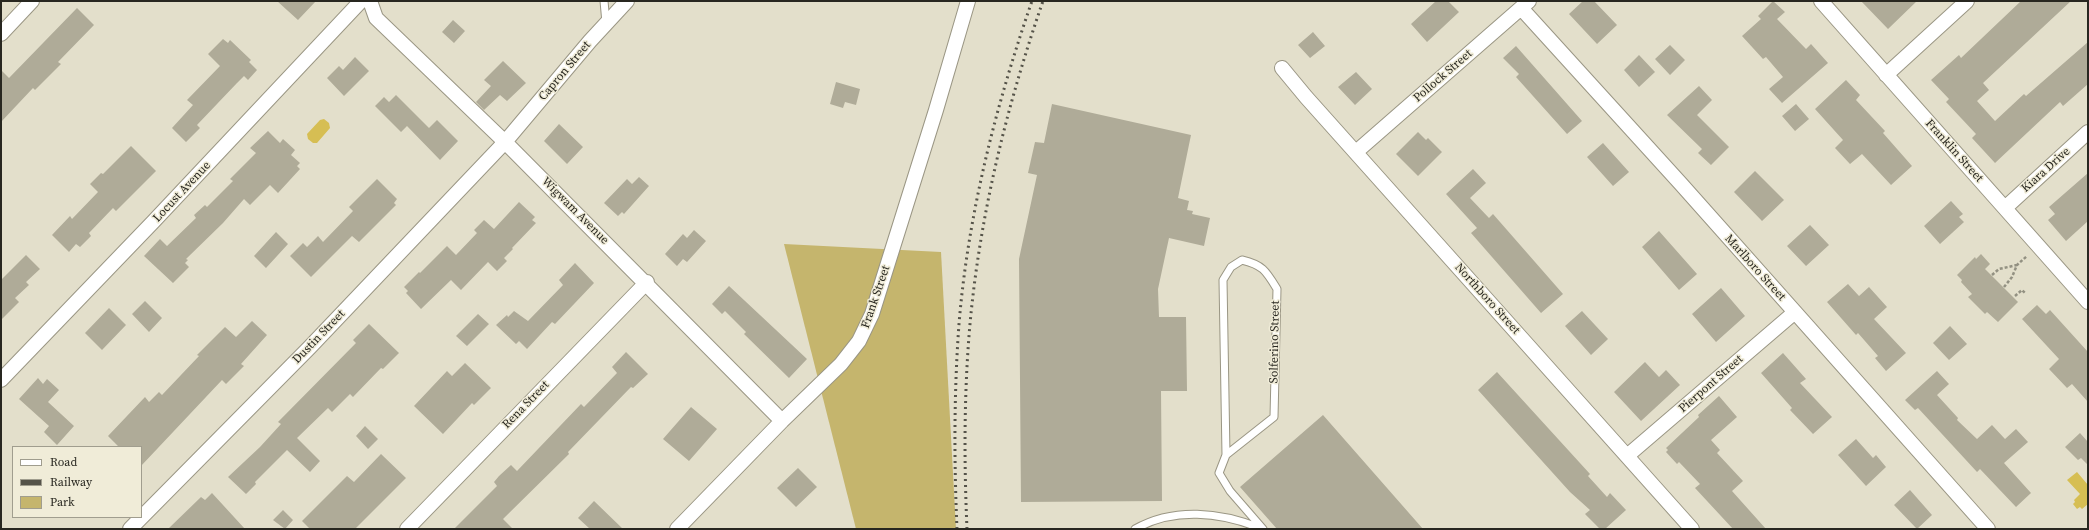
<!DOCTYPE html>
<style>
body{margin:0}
#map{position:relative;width:2089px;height:530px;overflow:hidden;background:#e3dfcb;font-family:"Source Serif 4",serif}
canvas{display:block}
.frame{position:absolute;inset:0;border:2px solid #282720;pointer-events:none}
.legend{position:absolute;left:12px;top:446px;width:130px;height:72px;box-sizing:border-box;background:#f0ecd8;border:1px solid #a09d8e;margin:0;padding:5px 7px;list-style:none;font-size:12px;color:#282720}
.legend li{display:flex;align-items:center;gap:8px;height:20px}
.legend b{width:20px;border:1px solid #a09d8e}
</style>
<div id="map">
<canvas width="2089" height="530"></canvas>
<div class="frame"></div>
<ul class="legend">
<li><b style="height:5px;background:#fff"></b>Road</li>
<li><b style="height:5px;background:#555349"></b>Railway</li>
<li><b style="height:11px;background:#c5b56d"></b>Park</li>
</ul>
</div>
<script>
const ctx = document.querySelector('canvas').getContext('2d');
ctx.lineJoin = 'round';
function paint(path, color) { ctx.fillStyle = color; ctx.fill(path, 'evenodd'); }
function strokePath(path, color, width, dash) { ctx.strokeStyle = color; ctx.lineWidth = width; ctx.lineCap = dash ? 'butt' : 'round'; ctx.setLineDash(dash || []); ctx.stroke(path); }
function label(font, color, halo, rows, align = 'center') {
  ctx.font = font + ' "Source Serif 4",serif'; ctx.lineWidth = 3; ctx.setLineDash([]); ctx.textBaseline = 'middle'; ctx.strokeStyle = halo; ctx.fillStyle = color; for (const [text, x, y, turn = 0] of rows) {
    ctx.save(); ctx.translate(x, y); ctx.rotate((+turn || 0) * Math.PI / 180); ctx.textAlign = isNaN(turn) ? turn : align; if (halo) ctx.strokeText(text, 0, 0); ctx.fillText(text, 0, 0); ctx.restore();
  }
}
const green = new Path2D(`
 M784,244L941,252L956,529H856Z`);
const water = new Path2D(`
 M324,119L329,123L330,128L317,143H313L308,139L307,134L320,120Z
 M2077,472L2088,485V504L2082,509L2080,507L2077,509L2073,504L2075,502L2074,500L2080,494L2067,480Z`);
const building = new Path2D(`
 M277,1H316L298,20Z
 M1436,1H1448L1459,12L1427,42L1411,24Z
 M1583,1H1594L1617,25L1597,44L1569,14Z
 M1773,1L1785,12L1777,19L1806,49L1811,44L1828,63L1782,103L1769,89L1783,77L1766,57L1763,59L1742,36L1761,19L1758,16Z
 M1861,1H1917L1888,29Z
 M2021,1H2071L1983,83L1989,90L1977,101L1995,121L2024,94L2026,96L2088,42V84L2063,106L2060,102L1995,163L1972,138L1976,134L1946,102L1949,99L1931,80L1959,55L1961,58Z
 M77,8L94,25L58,62L61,64L35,90L33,88L1,122V70L9,78Z
 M453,20L465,31L454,43L442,32Z
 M1313,32L1325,46L1310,58L1298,45Z
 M223,39L228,43L230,40L251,60L249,62L257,70L248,80L244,76L237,83L197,125L200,128L186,142L172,128L193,105L187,100L220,66L208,54Z
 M1670,45L1685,60L1670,75L1655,59Z
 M1516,46L1582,121L1567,134L1516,77L1519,74L1503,58Z
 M1639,55L1655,72L1639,87L1624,70Z
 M355,57L369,71L344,96L327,78L339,66L343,70Z
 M503,61L526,83L507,101L500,95L484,110L476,102L491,86L484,80Z
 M1356,72L1372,89L1355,105L1338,87Z
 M1846,80L1860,95L1856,100L1885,131L1883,133L1912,166L1891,185L1862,154L1850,164L1835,148L1843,140L1815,109Z
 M836,82L860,89L856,105L845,102L843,108L830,104Z
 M1699,86L1712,100L1697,115L1729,147L1711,165L1698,153L1702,149L1667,115Z
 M396,95L429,128L437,120L458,141L440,160L407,126L401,132L375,106L384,97L389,102Z
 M1052,104L1191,135L1178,198L1189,201L1187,210L1193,211L1192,214L1210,218L1204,246L1169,238L1158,289L1159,317H1186L1187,391H1161L1162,501L1021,502L1019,259L1037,175L1028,173L1035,142L1044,143Z
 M1796,104L1809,119L1795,131L1782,116Z
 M559,124L583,147L567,164L544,141Z
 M268,131L280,143L283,139L295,150L291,155L300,163L297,166L300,169L278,193L270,185L250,205L244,199L223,223L186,259L188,260L185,263L189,267L173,283L144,256L160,239L167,246L196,218L194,215L205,205L207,207L233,181L230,179L256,153L250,148Z
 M1418,132L1426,140L1428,138L1442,152L1418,176L1396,154Z
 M1603,143L1629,172L1613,186L1587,157Z
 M131,146L156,171L116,211L113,208L89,233L91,236L80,247L76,244L69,252L52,235L70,216L72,219L98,192L90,184L101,173L103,174Z
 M1473,169L1486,183L1470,198L1489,218L1493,214L1563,294L1541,313L1471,233L1477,228L1446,194Z
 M1755,171L1784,200L1762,221L1734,192Z
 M2088,173V221L2066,241L2048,220L2055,214L2049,207Z
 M639,177L649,186L624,214L622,212L618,216L604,203L627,179L632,184Z
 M377,179L397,199L394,203L396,205L359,242L352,236L311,277L290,256L303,243L307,247L318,236L323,242L353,211L349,207Z
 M1951,201L1963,214L1959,217L1964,222L1940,244L1924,226Z
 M519,202L535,217L532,220L536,223L512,248L513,249L504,258L507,261L497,271L488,262L461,290L451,280L421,309L406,293L408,291L404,287L419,272L420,273L447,246L456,255L477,233L474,230L484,220L494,229Z
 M1810,225L1829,245L1806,266L1787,246Z
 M694,230L706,241L687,262L683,259L677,266L665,254L683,234L687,238Z
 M1659,231L1697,274L1679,290L1642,247Z
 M276,232L288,244L266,268L254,256Z
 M1981,254L1990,264L1985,269L2018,302L1998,322L1987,312L1985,314L1968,297L1972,294L1961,282L1962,280L1957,275L1975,257L1976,259Z
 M26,255L40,269L26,282L29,285L15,298L19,302L1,320V280Z
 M575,263L594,283L555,324L552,322L527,349L519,341L516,344L496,325L507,315L508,317L514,311L528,321L563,285L559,280Z
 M1848,284L1859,296L1869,287L1887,307L1874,319L1906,353L1886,371L1875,358L1878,356L1858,333L1856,335L1827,302Z
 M729,286L807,359L789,378L744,334L746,332L725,311L722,314L712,304Z
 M1721,288L1745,316L1716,342L1692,314Z
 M145,301L162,318L149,332L132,314Z
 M2037,305L2046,314L2050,310L2088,352V402L2072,384L2067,388L2049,369L2059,359L2022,319Z
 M109,308L126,325L102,350L85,333Z
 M1582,311L1608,339L1591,355L1565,326Z
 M478,314L489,324L467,346L456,336Z
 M252,321L267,335L241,364L244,366L226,384L222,380L141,466V447H119L108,436L145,397L149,402L159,392L162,395L199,356L197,355L225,327L236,337Z
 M369,324L399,353L383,369L381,368L353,397L350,394L332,412L328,408L297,438L320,461L310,472L287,450L255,482L256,484L246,494L228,477L260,447L281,424L278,422L356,343L353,340Z
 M1950,326L1967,344L1949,360L1933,343Z
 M626,352L648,374L633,388L631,387L568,452L569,454L503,519L513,529H454L497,486L494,482L499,476L511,465L517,471L581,404L584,407L617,373L612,367Z
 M1783,353L1806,379L1800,383L1832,417L1813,434L1790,410L1792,408L1761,373Z
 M1645,362L1659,377L1666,370L1680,385L1641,421L1614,392Z
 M465,363L491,388L474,405L472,403L443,434L414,406L447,371L452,376Z
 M1937,371L1949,384L1937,395L1958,418L1957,420L1977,439L1992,425L2005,439L2016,429L2028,442L2004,463L2031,493L2016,507L1980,469L1977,472L1918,408L1915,410L1905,400Z
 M1497,372L1590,474L1588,476L1607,497L1610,493L1626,510L1605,529H1600L1585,514L1590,510L1570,492L1478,390Z
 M38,378L43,384L47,379L59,390L48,402L74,426L57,445L44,432L49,426L19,399Z
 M1719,396L1737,417L1711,440L1720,450L1717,453L1743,481L1732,491L1766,529H1733L1695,488L1700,484L1679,462L1677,464L1666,452L1668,450L1666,448L1699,417L1698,415Z
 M691,407L717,429L689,461L663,439Z
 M1323,415L1423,529H1277L1240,487Z
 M365,426L378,439L368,449L356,436Z
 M2080,433L2088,442V465L2081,458L2078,460L2065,447Z
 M1856,439L1873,458L1876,455L1886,467L1866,486L1838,455Z
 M381,454L406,478L355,529H310L302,521L347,476L354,482Z
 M798,468L817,487L796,507L777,488Z
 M1910,490L1932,515L1917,529L1894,505Z
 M212,493L245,529H168L201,497L205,500Z
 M594,501L623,529H590L578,518Z
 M283,510L293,520L285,529L273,520Z`);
const path = new Path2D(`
 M1992,275L1999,269L2017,265
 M2004,287L2012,277L2017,265L2027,256
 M2015,296L2022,290L2025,293`);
const lane = new Path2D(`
 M604,1L606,23
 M1226,455L1274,417L1277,289C1266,271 1263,265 1242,260L1231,267L1223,280L1226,455L1219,473L1230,491L1263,529
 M1135,529C1174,507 1220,512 1260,528`);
const street = new Path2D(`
 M370,1L376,18L505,142L782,421
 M1821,1L2088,302
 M1521,8L1681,184L1988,529
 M1,34L32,1
 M1282,68L1306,97L1692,529
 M1886,75L1967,1
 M1356,152L1529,1
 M2005,208L2088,132
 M1,380L153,222L361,1
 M1627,456L1795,312
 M130,529L310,347L505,142L590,41L627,1
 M407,529L647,282
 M677,529L782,421L841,364L859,341L872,314L936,110L968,1`);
const rail = new Path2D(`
 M957,529C954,460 954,392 959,324C968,214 996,105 1032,1
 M967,529C964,461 964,392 970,324C980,214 1007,105 1043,1`);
const streetNames = [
 ["Capron Street",565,71,-50],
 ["Pollock Street",1443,76,-41],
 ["Franklin Street",1954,151,48],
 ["Kiara Drive",2046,170,-42],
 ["Locust Avenue",182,192,-47],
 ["Wigwam Avenue",575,211,45],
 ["Marlboro Street",1755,268,48],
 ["Frank Street",876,297,-71],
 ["Northboro Street",1487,299,48],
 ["Dustin Street",319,337,-46],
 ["Solferino Street",1275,342,-89],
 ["Pierpont Street",1711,384,-41],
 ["Rena Street",526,405,-46]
];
paint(green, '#c5b56d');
paint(water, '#d6be53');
paint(building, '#afab98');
strokePath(lane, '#9a9684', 9);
strokePath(street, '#9a9684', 16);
strokePath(path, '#939182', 2.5, [3, 2]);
strokePath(lane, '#fff', 7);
strokePath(street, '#fff', 14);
strokePath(rail, '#555349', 3, [2, 4]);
label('12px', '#282720', '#f0ecd8', streetNames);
</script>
